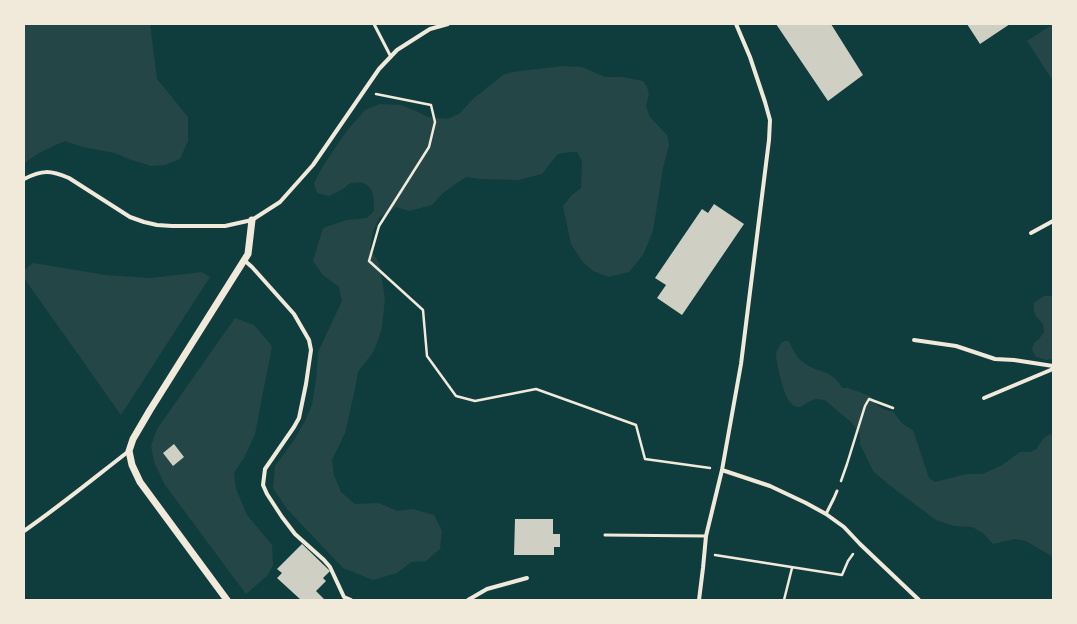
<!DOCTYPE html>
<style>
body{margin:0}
#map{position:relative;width:1077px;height:624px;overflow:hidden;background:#0f3d3e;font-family:"Titillium Web",sans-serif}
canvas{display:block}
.frame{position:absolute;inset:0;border:25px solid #f1e9da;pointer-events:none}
</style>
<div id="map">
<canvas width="1077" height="624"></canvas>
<div class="frame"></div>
</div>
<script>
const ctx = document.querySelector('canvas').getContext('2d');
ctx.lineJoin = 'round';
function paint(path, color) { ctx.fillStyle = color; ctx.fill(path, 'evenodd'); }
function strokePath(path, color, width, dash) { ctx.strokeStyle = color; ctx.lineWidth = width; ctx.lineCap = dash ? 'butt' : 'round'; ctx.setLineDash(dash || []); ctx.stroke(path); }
const green = new Path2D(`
 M24,24H150L157,79L188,117V141L180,159L165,165L151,166L129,159L115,153L83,147L65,141C51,147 36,153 24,164Z
 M1053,24V81L1027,41Z
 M563,66L582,67L605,77H622L643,81L647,87L649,94L646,106L650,117L667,135L669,145L663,168L653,231L643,255L629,272L609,277L593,271L583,262L571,244L563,206L572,195L581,188L582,161L577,152H570L558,154L542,174L518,180L481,179L467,177L458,182L442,194L432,205L409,211L396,207L379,218L373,231L370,249L379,263L383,286L385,299L382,328L374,351L358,372L354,394L345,433L332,460L334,475L341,492L355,504L379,503L397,511L412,509L434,515L442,531L440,549L426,561L411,562L397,573L373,580L343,568L287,509L273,488L275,466L294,440L306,419L312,405L316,380L318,352L342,301L339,287L323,275L313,261L323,228L347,220L367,218L374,211C374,201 375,187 363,183C359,182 354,183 350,183L343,189L329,196L317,193L314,183L323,166L346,132L365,110L380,104L401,105L418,112L428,117L447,119L459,114L473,99L503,75L512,72Z
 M33,263L106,275L151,278L202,272L210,277L121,415L24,278V270Z
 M1044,296H1053V359L1047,360L1036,357L1032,350L1034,343L1039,339L1044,332L1043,324C1036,316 1033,315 1034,303Z
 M235,318L254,325L272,346L255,434L245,456L234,473L236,489L247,515L272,545L273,565L267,576L246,594L165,485L154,462L151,446L157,429Z
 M784,341H789C792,348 797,358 803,362C817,374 832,368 842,388H848L870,396L877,405L883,409L894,412C899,421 904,426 913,430L929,478L935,482L966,474H982L1001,466L1020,452H1030L1037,449C1041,441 1044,435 1053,434V557L1026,541L1015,539L993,544L983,533L972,527L954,526L936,520L888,484L873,471L860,444V434L852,423L825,400L815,399L808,402L800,407C796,407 793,406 790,402C784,396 776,363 776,354C777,349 780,344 784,341Z`);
const building = new Path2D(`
 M776,24H831L863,75L828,101Z
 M967,24H1010L980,44Z
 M714,204L744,224L682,315L657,298L666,285L655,278L702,209L708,213Z
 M174,444L184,457L173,466L163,453Z
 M515,519H553V534H560V547H554V555H514Z
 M302,544L330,571L323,578L326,581L316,591L325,600H301L277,578L282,573L277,569Z`);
const path = new Path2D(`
 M376,94L431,105L435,122L429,147L379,226L369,261L423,310L427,356L456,396L475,401L536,389L636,425L645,459L710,468
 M841,481L847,464L865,406L869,399L893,408
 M715,555L842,575L848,561L853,554
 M784,600L792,568`);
const service = new Path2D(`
 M374,24L391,57
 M826,514L834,498L837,491
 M605,535L706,536`);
const minor = new Path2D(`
 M24,179C42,170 50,170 69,178L130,217L144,222L157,225L172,226H225L252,220L280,202L313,165L379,69L397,50L430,29L448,24
 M1031,233L1053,221
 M244,260L252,267L294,314L309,340L311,350L306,384L299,418L294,427L265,469L263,485L267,494L282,517L295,534L324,560L330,567L344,597L351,600
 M914,340L956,346L995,359L1014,360L1053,366
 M984,398L1053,369
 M722,470L770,486L806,503L826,514L844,527L860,544L919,600
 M24,531C60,506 94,478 129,451
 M468,600L487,589L527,578
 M699,600L703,568L706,536L722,470L741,364L769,140L770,120L765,102L750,57L736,24`);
const tertiary = new Path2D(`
 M227,600L140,482L132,465L129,451L133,439L150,410L248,254L252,220`);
paint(green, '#244646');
paint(building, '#cfcfc3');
strokePath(path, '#f1e9da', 2.5);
strokePath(service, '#f1e9da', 3);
strokePath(minor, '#f1e9da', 4);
strokePath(tertiary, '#f1e9da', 7);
</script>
